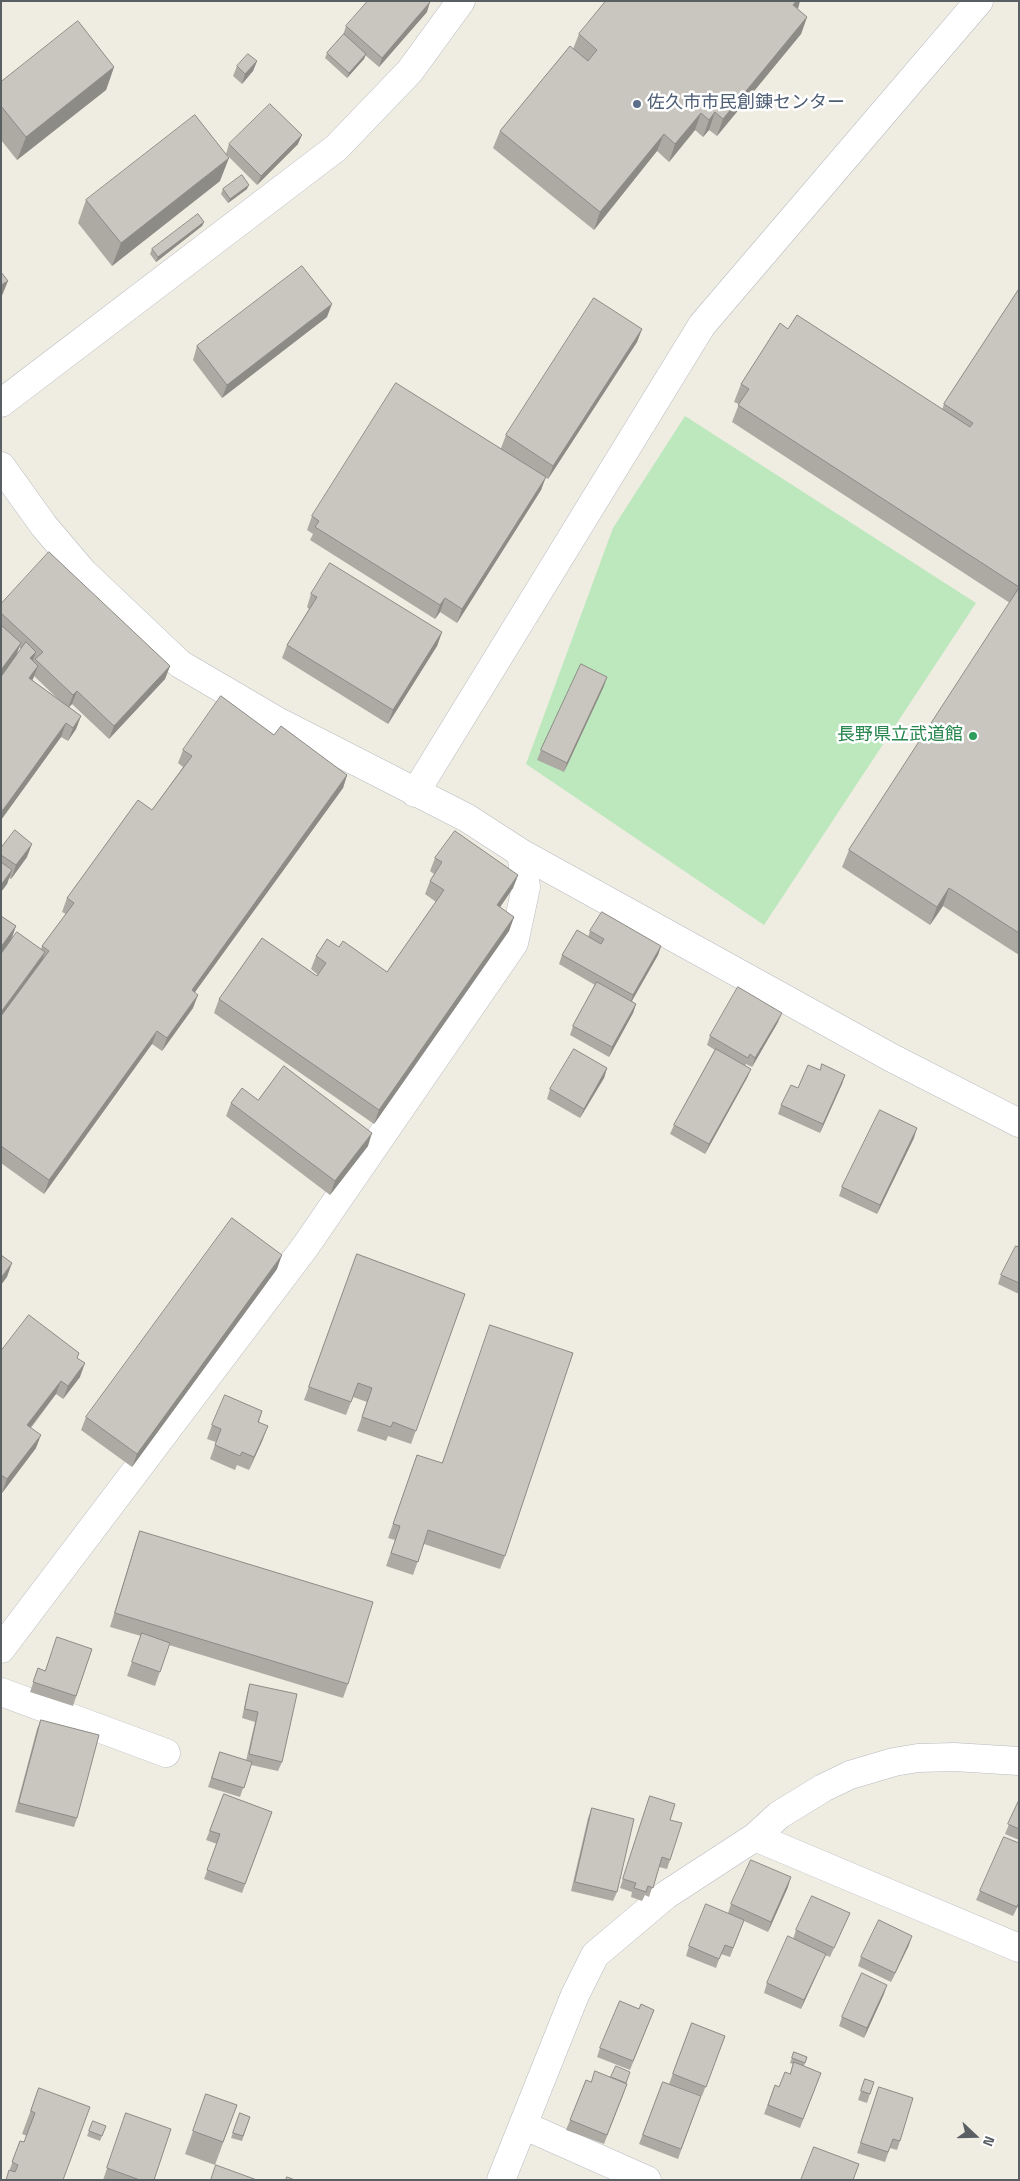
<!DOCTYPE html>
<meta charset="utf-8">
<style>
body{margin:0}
#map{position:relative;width:1020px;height:2181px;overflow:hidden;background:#efece2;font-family:"Titillium Web",sans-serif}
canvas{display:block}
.frame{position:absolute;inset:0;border:2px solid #5a5f64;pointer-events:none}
.north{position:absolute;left:950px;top:2111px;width:50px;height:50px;-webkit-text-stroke:4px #fff;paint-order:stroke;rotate:111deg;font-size:14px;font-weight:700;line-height:20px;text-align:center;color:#5a5f64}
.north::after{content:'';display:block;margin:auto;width:18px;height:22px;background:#5a5f64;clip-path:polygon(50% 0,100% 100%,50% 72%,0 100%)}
</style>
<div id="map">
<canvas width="1020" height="2181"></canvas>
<div class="frame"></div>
<div class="north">N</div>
</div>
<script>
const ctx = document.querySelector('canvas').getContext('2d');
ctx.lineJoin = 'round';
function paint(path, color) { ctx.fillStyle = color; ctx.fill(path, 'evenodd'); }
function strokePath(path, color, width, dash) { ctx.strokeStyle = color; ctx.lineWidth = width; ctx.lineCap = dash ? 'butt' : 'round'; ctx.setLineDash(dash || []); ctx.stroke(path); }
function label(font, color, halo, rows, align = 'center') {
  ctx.font = font + ' "Titillium Web","Noto Sans JP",sans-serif'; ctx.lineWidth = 5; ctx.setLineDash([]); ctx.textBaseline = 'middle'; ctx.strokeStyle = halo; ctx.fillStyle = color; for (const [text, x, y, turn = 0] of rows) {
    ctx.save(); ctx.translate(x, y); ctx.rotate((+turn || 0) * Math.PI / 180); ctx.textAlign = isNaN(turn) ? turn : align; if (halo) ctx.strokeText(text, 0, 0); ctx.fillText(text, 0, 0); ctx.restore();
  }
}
const green = new Path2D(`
 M685,416L976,603L764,925L526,764L613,528Z`);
const minor = new Path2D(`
 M1,403L336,148L410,71L461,1
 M1,466L44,526L83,572L180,664L279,722L467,818L521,853L892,1058L1019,1123
 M1,1649L305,1247L514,943L526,887L521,853
 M1,1692L166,1753
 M755,1837L1019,1948
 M523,2125L647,2180
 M501,2180L575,1995L595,1955L666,1895L755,1837L779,1815L823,1788L850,1775L894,1762L918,1758L954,1757L1019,1761`);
const tertiary = new Path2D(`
 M415,793L702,325L979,1`);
const wall = new Path2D(`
 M797,9L807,17L801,34L717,136L709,130L703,137L695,130L669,162L657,151L594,230L493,148L500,131L573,49L579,34Z
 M427,12L379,67L365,55L364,59L347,78L325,58L327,53L343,35L346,26Z
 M257,61L253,71L242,84L233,76L237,66Z
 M114,67L106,90L17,160L1,140V82Z
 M229,144H298L257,185L226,154Z
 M220,181L112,266L78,223L86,200Z
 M223,189H247L228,203L221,194Z
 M204,222L202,226L156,262L150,254L152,249Z
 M1019,289V955L943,906L930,925L842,867L849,850L1010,603L732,422L739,404L734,402L741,384L788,329L942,410L944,404Z
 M327,317L222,398L193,360L197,346Z
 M642,329L637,342L548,479L545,477L541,490L457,623L440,612L435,619L310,540L313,534L307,530L312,516L501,448L506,435Z
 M311,594L442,632L437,646L388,724L282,658L287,645L309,609L307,607Z
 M1,604L170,666L165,679L109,739L72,704L69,707L81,716L76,729L68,741L61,737L1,820V677L21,649L19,647L16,656L1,677ZM34,676L58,699L32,680Z
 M604,686L564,772L537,760L541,750Z
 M274,735L347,775L343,788L195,992L193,1008L162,1051L152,1044L44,1194L1,1163V916L16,926L11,940L41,949L42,946L66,914L62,912L67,898L152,810L183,767L178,763L183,750Z
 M1,848L27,857L11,879L9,878L7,884L1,892Z
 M435,858L518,875L513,888L500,907L514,917L509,931L374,1124L214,1013L219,999L317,976L318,975L311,969L316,956L339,947L387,972L436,902L425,894L430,881L434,874L430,871Z
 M590,931L661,946L658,955L632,1001L636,1004L633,1013L609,1057L570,1035L573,1026L595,985L559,964L562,955L588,937Z
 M778,1022L752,1067L746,1064L745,1066L751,1069L747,1078L705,1154L670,1134L674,1125L715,1050L707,1045L710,1036Z
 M607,1068L604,1078L580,1118L547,1099L550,1089Z
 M820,1070L845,1075L842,1084L820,1133L778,1114L781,1105L798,1088Z
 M258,1100L368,1146L330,1195L226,1116L231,1103Z
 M914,1138L877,1214L839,1196L842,1187Z
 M1019,1247V1294L998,1284L1001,1275Z
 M357,1254L465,1294L411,1444L388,1436L386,1441L357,1431L367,1402L353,1397L346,1415L304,1400Z
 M277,1269L132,1467L81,1430L86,1417Z
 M1,1351L78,1358L80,1377L63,1399L56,1394L31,1428L36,1448L2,1493Z
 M262,1411L259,1422L263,1439L249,1470L237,1465L235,1470L210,1459L216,1442L207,1439L212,1425Z
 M417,1455L505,1556L500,1569L424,1544L413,1575L386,1566L395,1540L388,1538Z
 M140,1531L348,1684L343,1698L169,1645L155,1686L127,1676L141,1636L110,1627L135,1545Z
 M92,1649L73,1706L30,1692L38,1668L45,1671Z
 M250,1684L282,1762L278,1771L251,1765L240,1797L208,1787L220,1752L246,1761L255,1722L242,1718L247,1694Z
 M41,1720L77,1818L74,1827L15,1812L37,1729Z
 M224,1794L272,1812L242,1893L204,1879L217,1844L206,1840Z
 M650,1796L670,1820V1860L667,1869L659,1867L649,1897L645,1895L642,1901L631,1897L632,1892L620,1888Z
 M1019,1800V1840L1005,1834Z
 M592,1808L617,1892L613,1901L571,1891L588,1818Z
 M1019,1843V1904L1013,1916L976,1900L980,1891Z
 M788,1887L768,1932L744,1921L730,1957L721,1954L716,1968L686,1956L689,1946L728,1913L731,1904Z
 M850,1913L830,1957L825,1955L801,2009L764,1993L767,1983L793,1939L796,1930Z
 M909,1945L891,1982L858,1966L861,1957Z
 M884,1994L864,2038L839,2026L842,2017Z
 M639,2009L654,2010L630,2070L597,2057L600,2048Z
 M692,2023L725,2036L702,2096L669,2084Z
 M794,2052L807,2057L804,2066L821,2073L800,2128L764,2114L775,2085L779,2087L790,2074L793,2064L790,2063Z
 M865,2079L874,2082L867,2103L858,2100Z
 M586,2080L591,2082L626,2083L624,2093L604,2144L566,2130Z
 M663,2082L701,2096L678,2159L639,2144Z
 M879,2087L900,2141L897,2150L890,2148L885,2162L857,2153Z
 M39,2088L63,2180H6L20,2141L24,2142L27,2136L22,2134Z
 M206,2094L237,2105L215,2165L185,2154Z
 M126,2113L154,2180H103Z
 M240,2113L250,2117L242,2141L231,2138Z
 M93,2121L106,2126L100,2141L87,2136Z`);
const shadedWall = new Path2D(`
 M796,1H800L798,9L793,5Z
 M430,2L427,12L379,67L382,58Z
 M807,17L801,34L717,136L723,119Z
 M366,54L364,59L347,78L349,73Z
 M257,61L253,71L242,84L245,74Z
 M114,67L106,90L17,160L26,137Z
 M715,112L709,130L703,137L709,120Z
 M701,113L695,130L669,162L675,144Z
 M664,134L657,151L594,230L600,212Z
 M302,135L298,144L257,185L261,176Z
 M229,158L220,181L112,266L121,243Z
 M249,185L247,189L228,203L230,199Z
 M204,222L202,226L156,262L158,257Z
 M8,281L1,298V285Z
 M332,304L327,317L222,398L227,385Z
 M642,329L637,342L548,479L553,466Z
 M546,477L541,490L457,623L462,609Z
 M445,598L440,612L435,619L440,605Z
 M442,632L437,646L388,724L393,710Z
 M21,643L16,656L1,677V670Z
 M36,652L31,665L30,658Z
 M38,666L33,679L24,691L29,678Z
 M170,666L165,679L109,739L114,726Z
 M607,677L604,686L564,772L567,763Z
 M77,691L72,704L68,708L73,695Z
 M81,716L76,729L68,741L73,728Z
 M66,723L61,737L1,820V815L3,810Z
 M347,775L343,788L187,1003L192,990Z
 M32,844L27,857L11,879L16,865Z
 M12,870L7,884L1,892V885Z
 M518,875L513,888L492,919L497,905Z
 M949,888L943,906L930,925L937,907Z
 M514,917L509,931L374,1124L379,1110Z
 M16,926L11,940L1,954V947Z
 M661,946L658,955L630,1004L633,995Z
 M45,952L40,966L1,1019V1012Z
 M198,995L193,1008L162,1051L167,1038Z
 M636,1004L633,1013L609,1057L612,1047Z
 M782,1013L778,1022L752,1067L755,1058Z
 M157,1031L152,1044L44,1194L49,1180Z
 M607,1068L604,1078L580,1118L584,1109Z
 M751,1069L747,1078L705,1154L709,1144Z
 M845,1075L842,1084L820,1133L823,1124Z
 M917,1128L914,1138L877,1214L880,1205Z
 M372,1133L368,1146L330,1195L335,1181Z
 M282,1255L277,1269L132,1467L137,1454Z
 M12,1263L7,1277L1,1285V1278Z
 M85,1363L80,1377L63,1399L68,1386Z
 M61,1381L56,1394L22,1438L27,1425Z
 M268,1426L263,1439L249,1470L254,1457Z
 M41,1435L36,1448L2,1493L7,1479Z
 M791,1877L788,1887L768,1932L771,1922Z
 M912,1936L909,1945L891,1982L895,1973Z
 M826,1954L822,1963L801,2009L804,2000Z
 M887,1985L884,1994L864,2038L867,2028Z`);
const building = new Path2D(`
 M368,1H429L430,2L382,58L346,26Z
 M606,1H796L793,5L807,17L723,119L715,112L709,120L701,113L675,144L664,134L600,212L500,131L570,46L588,61L597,50L579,34Z
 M78,21L114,67L26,137L1,106V82Z
 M344,34L366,54L349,73L327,53Z
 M248,54L257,61L245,74L237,66Z
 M270,104L302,135L261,176L229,144Z
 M195,115L229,158L121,243L86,200Z
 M242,175L249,185L230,199L223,189Z
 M198,214L204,222L158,257L152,249Z
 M302,266L332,304L227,385L197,346Z
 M1,272L8,281L1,285Z
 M1019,289V587L738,405L749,389L741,384L780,323L788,329L797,315L970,427L973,423L944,404Z
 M594,298L642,329L553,466L506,435Z
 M396,383L546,477L462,609L445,598L440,605L315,527L319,521L312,516Z
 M49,552L170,666L114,726L77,691L73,695L35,659L43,652L1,613V604Z
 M330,563L442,632L393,710L287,645L317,597L311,594Z
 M1019,588V933L949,888L937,907L849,850Z
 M1,625L21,643L1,670Z
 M26,642L36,652L30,658L38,666L29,678L81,716L73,728L66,723L3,810L1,809V677Z
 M581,664L607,677L567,763L541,750Z
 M221,696L274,735L281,726L347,775L192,990L198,995L167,1038L157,1031L49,1180L1,1146V1016L49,951L42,946L74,903L67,898L138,800L152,810L192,756L183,750Z
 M15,830L32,844L16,865L1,855V848Z
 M455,831L518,875L497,905L514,917L379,1110L219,999L262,938L317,976L326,963L316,956L327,939L339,947L343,941L387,972L444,890L430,881L442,862L435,858Z
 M1,862L12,870L1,885Z
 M602,912L661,946L633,995L562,955L577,930L601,944L604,939L590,931Z
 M1,916L16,926L1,947Z
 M17,932L45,952L1,1012V954Z
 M597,982L636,1004L612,1047L573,1026Z
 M738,987L782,1013L755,1058L750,1054L748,1058L710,1036Z
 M574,1049L607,1068L584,1109L550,1089Z
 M716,1049L751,1069L709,1144L674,1125Z
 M822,1064L845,1075L823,1124L781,1105L791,1085L798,1088L808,1065L820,1070Z
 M284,1066L372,1133L335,1181L231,1103L242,1088L258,1100Z
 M880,1110L917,1128L880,1205L842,1187Z
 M232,1218L282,1255L137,1454L86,1417Z
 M1016,1246L1019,1247V1283L1001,1275Z
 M357,1254L465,1294L416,1431L393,1422L391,1427L362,1417L372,1388L358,1383L351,1402L309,1387Z
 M1,1255L12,1263L1,1278Z
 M29,1315L79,1353L77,1358L85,1363L68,1386L61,1381L27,1425L41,1435L7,1479L1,1475V1351Z
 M490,1325L573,1353L505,1556L428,1530L418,1562L391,1553L400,1526L393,1524L417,1455L442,1463Z
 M225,1395L262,1411L258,1422L268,1426L254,1457L242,1452L240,1456L215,1445L221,1429L212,1425Z
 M140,1531L373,1602L348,1684L115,1613Z
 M142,1633L170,1643L160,1672L132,1662Z
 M57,1637L92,1649L76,1696L33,1682L38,1668L45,1671Z
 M250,1684L297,1694L282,1762L249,1754L258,1712L245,1709Z
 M41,1720L99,1735L77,1818L19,1803Z
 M220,1752L252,1762L244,1788L212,1778Z
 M224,1794L272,1812L245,1884L207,1870L220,1834L210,1831Z
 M650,1796L675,1804L670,1820L682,1823L670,1860L662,1857L653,1888L648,1886L646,1892L634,1888L636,1883L623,1879Z
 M1019,1800V1829L1008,1824Z
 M592,1808L634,1819L617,1892L575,1882Z
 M1004,1837L1019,1843V1902L1017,1907L980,1891Z
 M751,1860L791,1877L771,1922L731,1904Z
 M812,1896L850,1913L834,1948L796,1930Z
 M706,1904L744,1920L733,1948L725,1945L719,1959L689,1946Z
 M879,1920L912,1936L895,1973L861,1957Z
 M788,1936L826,1954L804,2000L767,1983Z
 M862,1973L887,1985L867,2028L842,2017Z
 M620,2001L639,2009L641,2004L654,2010L633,2061L600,2048Z
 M692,2023L725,2036L706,2087L673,2074Z
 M794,2052L807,2057L805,2063L792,2058Z
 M794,2062L821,2073L803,2119L768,2105L775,2085L779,2087L785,2072L790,2074Z
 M616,2066L630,2072L626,2083L611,2077Z
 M595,2071L627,2084L607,2135L570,2120L586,2080L591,2082Z
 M865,2079L874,2082L870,2094L861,2091Z
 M663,2082L701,2096L681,2149L643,2135Z
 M879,2087L913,2098L900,2141L893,2139L888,2152L861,2143Z
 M39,2088L90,2107L63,2180H6L9,2170L15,2172L18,2165L12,2162L20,2141L24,2142L35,2113L31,2111Z
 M206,2094L237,2105L223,2142L193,2131Z
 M126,2113L171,2129L154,2180H140L107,2168Z
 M240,2113L250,2117L243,2136L233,2133Z
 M93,2121L106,2126L102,2136L89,2131Z
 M814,2147L859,2164L853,2180H801Z
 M216,2165L257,2180H211Z
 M287,2177L295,2180H286Z`);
const markers = [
 [637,104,5,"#5c6f8a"],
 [973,736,5,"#2e9e5b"]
];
const serviceNames = [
 ["佐久市市民創錬センター",647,104]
];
const leisureNames = [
 ["長野県立武道館",963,736]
];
paint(green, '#bde8bd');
strokePath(minor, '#b7bbc0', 29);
strokePath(tertiary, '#b7bbc0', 29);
strokePath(minor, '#fff', 28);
strokePath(tertiary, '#fff', 28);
paint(wall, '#adaaa4');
paint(shadedWall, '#8d8b86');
paint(building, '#c9c6bf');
strokePath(building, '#8d8b86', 1);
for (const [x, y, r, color] of markers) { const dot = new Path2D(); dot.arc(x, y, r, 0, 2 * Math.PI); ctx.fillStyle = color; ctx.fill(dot); strokePath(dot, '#fff', 2); }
label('18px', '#4e5e75', '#fff', serviceNames, 'left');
label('18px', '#27864d', '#fff', leisureNames, 'right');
</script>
